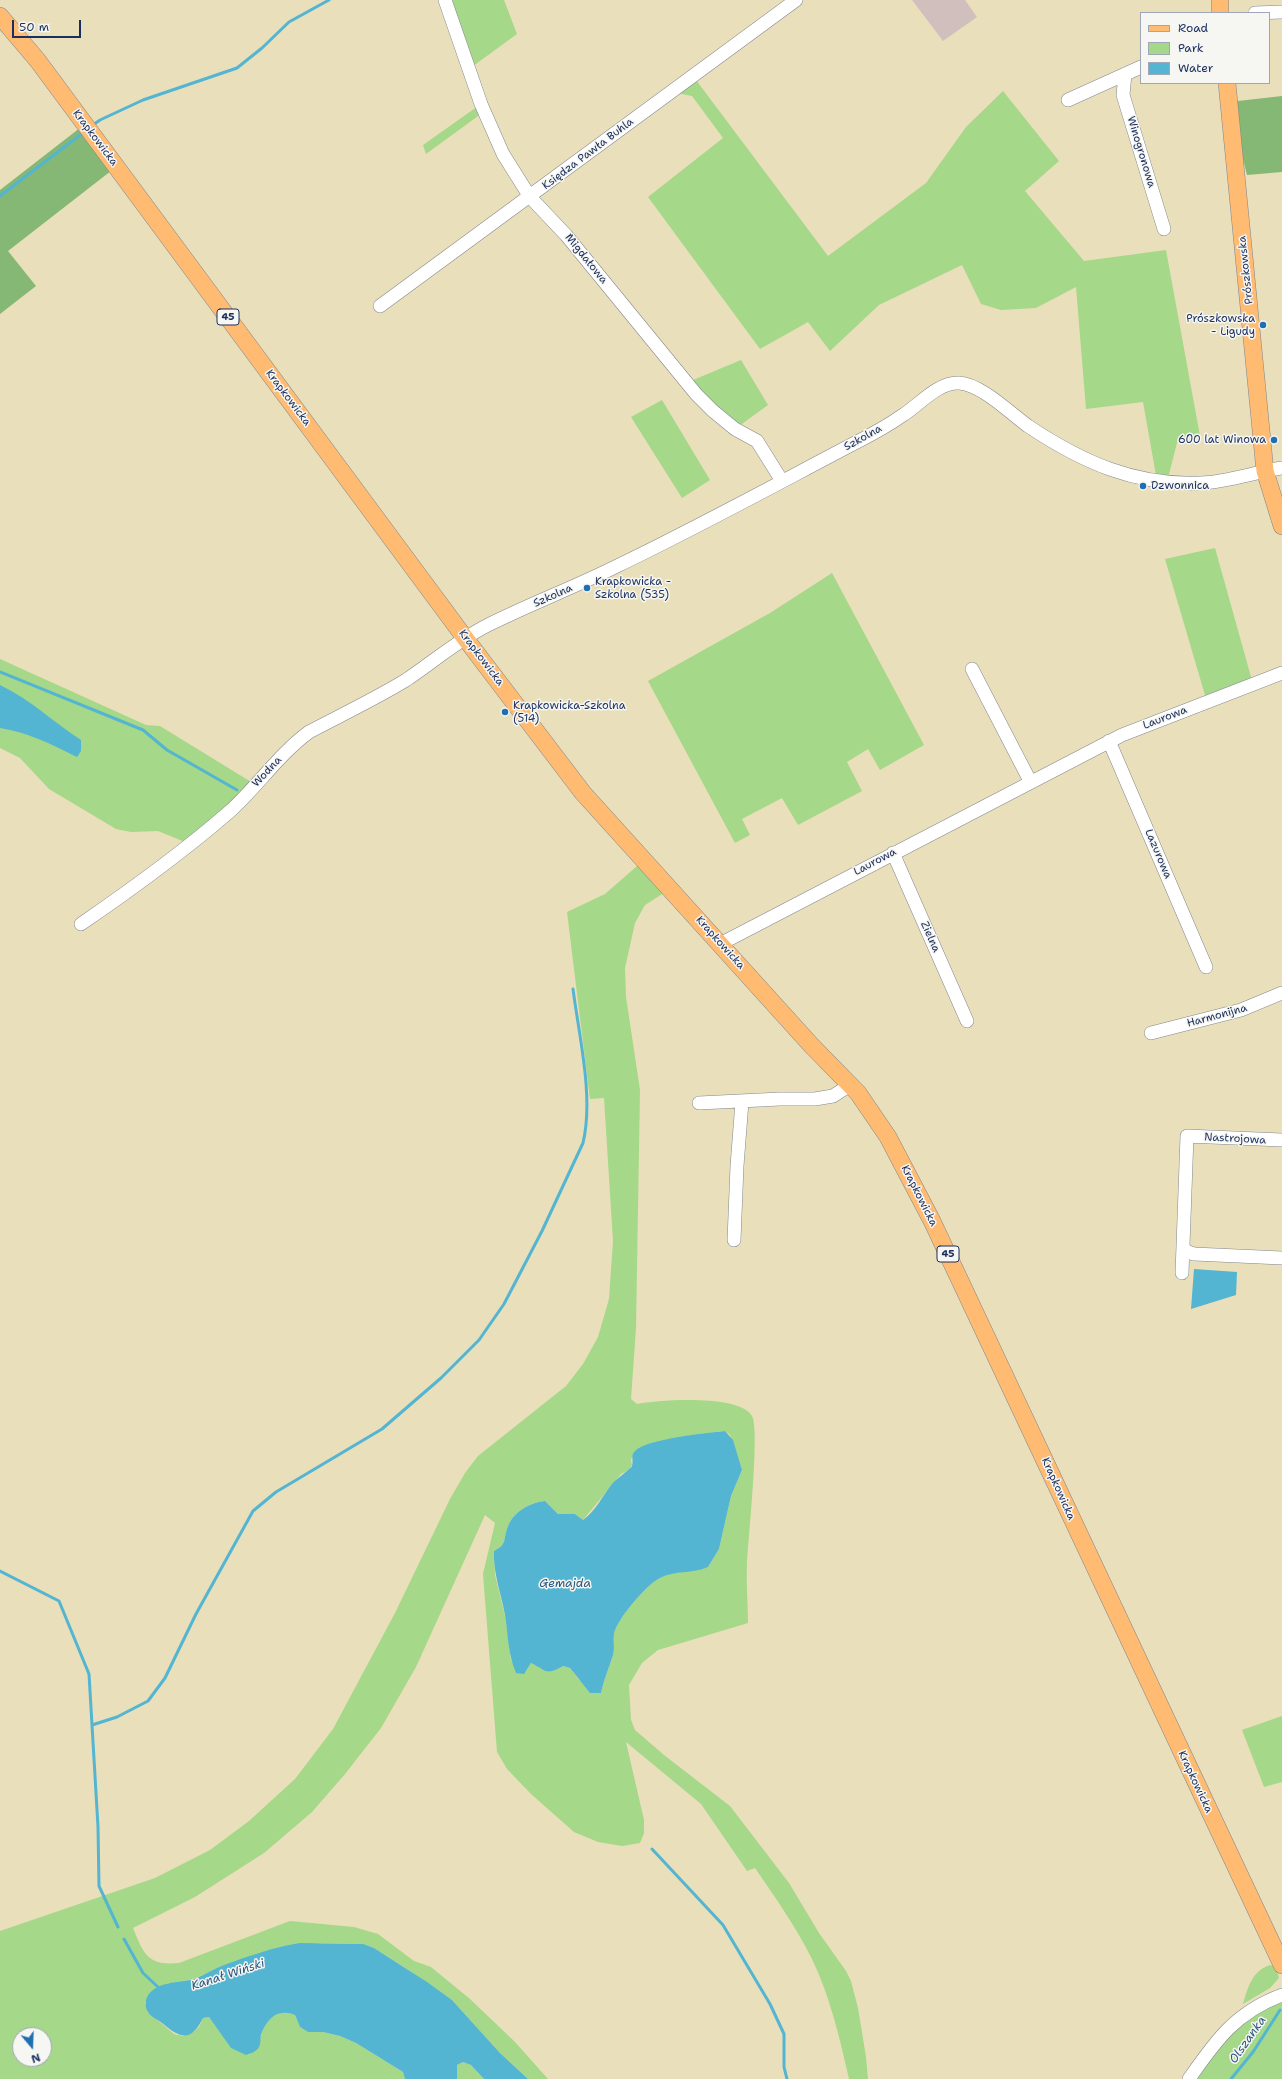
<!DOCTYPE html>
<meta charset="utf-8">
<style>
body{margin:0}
#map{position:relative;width:1282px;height:2079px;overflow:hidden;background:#e9dfbb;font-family:"Shantell Sans",sans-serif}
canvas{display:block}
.legend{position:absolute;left:1140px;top:12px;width:130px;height:72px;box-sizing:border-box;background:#f6f6f2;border:1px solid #9ea6b7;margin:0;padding:5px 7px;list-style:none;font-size:12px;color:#1b2f5e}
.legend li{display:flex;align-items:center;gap:8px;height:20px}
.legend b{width:20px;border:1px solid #9ea6b7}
.north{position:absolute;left:12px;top:2027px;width:40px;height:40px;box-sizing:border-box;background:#f6f6f2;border:1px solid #9ea6b7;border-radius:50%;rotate:161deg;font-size:11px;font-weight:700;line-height:16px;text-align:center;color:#1b2f5e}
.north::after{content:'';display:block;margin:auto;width:14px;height:18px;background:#1f6fb2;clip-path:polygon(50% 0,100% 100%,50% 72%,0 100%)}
.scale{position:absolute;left:12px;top:20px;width:69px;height:18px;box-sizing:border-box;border:2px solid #1b2f5e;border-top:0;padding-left:5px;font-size:12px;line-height:14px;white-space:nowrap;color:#1b2f5e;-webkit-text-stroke:3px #f6f6f2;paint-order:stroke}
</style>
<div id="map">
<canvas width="1282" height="2079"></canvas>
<ul class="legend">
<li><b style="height:5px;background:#febb71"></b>Road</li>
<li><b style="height:11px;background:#a5d888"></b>Park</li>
<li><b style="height:11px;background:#53b5d1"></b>Water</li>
</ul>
<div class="north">N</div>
<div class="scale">50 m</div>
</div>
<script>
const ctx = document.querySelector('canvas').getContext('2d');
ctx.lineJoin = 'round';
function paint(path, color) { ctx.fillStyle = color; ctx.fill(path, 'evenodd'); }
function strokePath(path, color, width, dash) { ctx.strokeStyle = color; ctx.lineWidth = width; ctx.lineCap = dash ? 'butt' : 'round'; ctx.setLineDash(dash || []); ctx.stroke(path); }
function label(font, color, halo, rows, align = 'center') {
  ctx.font = font + ' "Shantell Sans",sans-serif'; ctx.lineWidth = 3; ctx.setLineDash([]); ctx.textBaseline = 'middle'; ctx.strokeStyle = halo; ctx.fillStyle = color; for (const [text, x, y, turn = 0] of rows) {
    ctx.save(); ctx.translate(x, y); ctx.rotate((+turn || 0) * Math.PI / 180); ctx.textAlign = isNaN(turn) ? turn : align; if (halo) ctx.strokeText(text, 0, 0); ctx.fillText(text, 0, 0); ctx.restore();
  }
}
const industrial = new Path2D(`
 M912,0H965L977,17L943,41Z`);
const green = new Path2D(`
 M445,0H504L517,34L469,69Z
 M693,76L828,256L926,183L966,127L1003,91L1059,161L1025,191L1084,261L1166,250L1200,436L1178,439L1167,482L1157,481L1143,402L1086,409L1076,287L1036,308L1001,310L981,304L962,265L879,305L830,351L808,322L760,349L648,197L723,138L692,96L672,92Z
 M481,104L485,111L426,154L423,145Z
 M741,360L768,405L735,429L686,383Z
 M662,400L710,480L682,498L631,417Z
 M1215,548L1253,684L1207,702L1165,559Z
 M832,573L924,745L880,770L868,749L847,762L862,791L798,825L782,798L742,819L750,835L735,843L648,681L770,613Z
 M0,659L146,725L160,726L256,785L190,844L158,831L131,832L116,829L49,789L20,758L0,748Z
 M644,860L670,889L645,905L635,923L625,968L626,997L640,1090L636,1328L631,1399L637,1404C660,1400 739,1394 752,1416C760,1430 748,1541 747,1565C746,1584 748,1603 748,1623L658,1650L642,1663L629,1685L631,1720L635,1730L664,1755L730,1806L789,1883L819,1933L846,1971L851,1981L858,2008L866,2057L868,2079H849C840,2039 830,1996 812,1959C796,1927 775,1897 755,1868L747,1871L701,1804L626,1742L644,1820V1833L640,1843L622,1846L598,1842L574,1832L531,1794L507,1769L497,1752L483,1574L495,1523L485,1515L416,1667L381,1728L345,1774L312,1812L264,1853L195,1897L133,1928C144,1955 148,1966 179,1963L290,1921L354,1927L378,1934L414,1961L431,1967L470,1999L515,2042L548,2079H528L500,2053L452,2000L404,1967L374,1948L362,1944L321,1943L279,1947L224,1966L193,1979L166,1984L154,1990L147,1997L145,2003L148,2012L174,2034L183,2036L193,2032L199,2027L203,2018L209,2017L223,2036L259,2046C262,2026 272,2006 295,2015L300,2027L308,2032H323L340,2036L356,2043L403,2072L405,2079H0V1931L155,1878L210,1850L249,1821L295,1779L333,1729L395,1613L450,1499L465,1473L478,1456L566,1386L583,1364L598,1337L609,1299L613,1241L604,1098L590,1099L567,912L605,894ZM725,1431L730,1435L742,1470L731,1496L719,1549L708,1567C692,1572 675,1570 660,1578C647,1584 617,1619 614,1634C613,1641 615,1648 613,1655C609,1668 604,1679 601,1693L579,1680L570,1668L563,1666C546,1676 547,1671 531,1663L526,1671L511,1660L505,1616L495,1575L494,1551C507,1544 503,1541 507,1529C512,1512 529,1503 545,1501L558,1514H575L583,1520L621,1474L629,1470L632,1465L631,1460L635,1451C663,1438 694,1434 725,1431ZM20,2035H44V2059H20Z
 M1282,1716V1782L1264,1787L1242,1730Z
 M1270,1965L1276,1967L1279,1978L1270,1988L1243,2004C1248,1987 1252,1971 1270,1965Z
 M1282,1995V2079H1189L1214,2043Z
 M463,2062L471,2065L484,2079H457V2065Z`);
const forest = new Path2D(`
 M1282,96V172L1247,175L1229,102Z
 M85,124L116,167L8,251L36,286L0,314V190Z`);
const water = new Path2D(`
 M0,685C30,699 53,722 81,740V751L77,757C53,745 27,732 0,728Z
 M1194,1269L1237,1272L1236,1295L1191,1309Z
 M725,1431L733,1440L742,1470L731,1496L719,1549L708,1567C692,1574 675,1570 660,1578C647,1584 617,1619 614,1634C613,1641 615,1648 613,1655C609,1668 604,1679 601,1693H590L570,1668L563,1666C546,1676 547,1671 531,1663L524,1674L516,1673C508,1654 508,1635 505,1615C501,1593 493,1573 494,1551C507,1544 503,1541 507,1529C512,1512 529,1503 545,1501L558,1514H575L583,1520C595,1512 603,1495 612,1484C615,1480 632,1468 632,1466C634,1460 630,1456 635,1451C647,1439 706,1433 725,1431Z
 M300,1943L363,1944L374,1948L427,1982L452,2000L500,2053L528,2079H484L471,2065L463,2062L457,2065V2079H405L403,2072L356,2043L340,2036L323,2032H308L300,2027L295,2015C278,2008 267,2018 261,2035C260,2039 261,2044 259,2047C256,2052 251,2053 246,2055L231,2048L209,2017L203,2018C191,2042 181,2039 162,2023C158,2020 150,2016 148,2012C145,2008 145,2001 147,1997C156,1981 179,1983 194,1979C204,1975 214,1969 224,1965C249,1956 274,1947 300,1943Z`);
const stream = new Path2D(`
 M93,125L100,120L143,100L237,68L262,48L289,22L329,0
 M0,196L84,132
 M0,672L143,730L167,750L237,790
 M0,1571L59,1601L89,1674L98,1827L99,1886L118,1927
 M92,1725L117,1717L148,1701L165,1678L196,1614L253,1511L276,1492L382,1429L441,1378L479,1340L504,1304L542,1231L583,1143C594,1097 579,1036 573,989
 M652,1849L723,1925L770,2004L784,2034V2067L787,2079
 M124,1939L143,1973L159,1988
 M1231,2079L1253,2052L1280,2010`);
const minor = new Path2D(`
 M445,0L481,104L503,154L530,197L566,235L696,394L713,411L735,429L757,441L782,481
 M1255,13L1282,12
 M1125,74L1123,95L1164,229
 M1068,100L1141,67
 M380,306L796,0
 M972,669L1030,781
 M1109,741L1206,967
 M893,853L967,1021
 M81,924C132,889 183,852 229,812C257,787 279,754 309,732C341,715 375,699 406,680C433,662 458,640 488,625C530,604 575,587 617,566C696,528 773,486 851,445C869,436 886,427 903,415C919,405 938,382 959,383C981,384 1010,413 1028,426C1082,462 1135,486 1201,483C1228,482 1255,472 1282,468
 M720,944L1122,735L1282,673
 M1151,1033L1241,1010L1282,993
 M699,1103L780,1099H815L833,1096L850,1085
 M734,1240L737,1166L742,1102
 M1183,1248L1188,1252L1194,1254L1282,1258
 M1182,1273L1187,1136L1282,1140
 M1189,2079C1216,2040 1236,2012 1282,1995`);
const major = new Path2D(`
 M1220,0V13
 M0,16L38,61L465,638L583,793L811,1045L858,1093L888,1137L932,1221L1282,1965
 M1227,83L1265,471L1282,526`);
const markers = [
 [1263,325,4,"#1f6fb2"],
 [1274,440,4,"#1f6fb2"],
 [1143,486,4,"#1f6fb2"],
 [587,588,4,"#1f6fb2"],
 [505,712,4,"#1f6fb2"]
];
const shields = [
 [228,317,22],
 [948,1254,22]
];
const shieldNames = [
 ["45",228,317],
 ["45",948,1254]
];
const streetNames = [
 ["Krapkowicka",95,138,53],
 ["Winogronowa",1141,152,73],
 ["Księdza Pawła Buhla",588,154,-37],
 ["Migdałowa",586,259,51],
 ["Prószkowska",1246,270,-96],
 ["Krapkowicka",288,398,53],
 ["Szkolna",863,438,-29],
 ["Szkolna",553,596,-24],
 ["Krapkowicka",481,658,53],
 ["Laurowa",1165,718,-21],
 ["Wodna",267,772,-47],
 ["Lazurowa",1158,854,67],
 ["Laurowa",875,862,-28],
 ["Zielna",930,937,66],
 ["Krapkowicka",720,943,48],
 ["Harmonijna",1217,1016,-15],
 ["Nastrojowa",1235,1139,3],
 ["Krapkowicka",919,1196,63],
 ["Krapkowicka",1058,1489,66],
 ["Krapkowicka",1195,1782,65]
];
const poiNames = [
 ["Prószkowska",1255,319,"right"],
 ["- Ligudy",1255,332,"right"],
 ["600 lat Winowa",1266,440,"right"],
 ["Dzwonnica",1151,486],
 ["Krapkowicka -",595,582],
 ["Szkolna (535)",595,595],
 ["Krapkowicka-Szkolna",513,706],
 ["(514)",513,719]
];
const waterNames = [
 ["Gemajda",565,1584],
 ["Kanał Wiński",228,1975,-18],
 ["Olszanka",1248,2040,-55]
];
paint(industrial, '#d1bfbe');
paint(green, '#a5d888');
paint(forest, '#84b874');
paint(water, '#53b5d1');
strokePath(stream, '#53b5d1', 3);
strokePath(minor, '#82878c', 14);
strokePath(major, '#82878c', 18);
strokePath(minor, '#fff', 13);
strokePath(major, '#febb71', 17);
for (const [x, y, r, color] of markers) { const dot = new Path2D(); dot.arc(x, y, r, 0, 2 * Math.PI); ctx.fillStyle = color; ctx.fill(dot); strokePath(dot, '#f6f6f2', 1.5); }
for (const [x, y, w] of shields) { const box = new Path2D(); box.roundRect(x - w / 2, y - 8, w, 16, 3); ctx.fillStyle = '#f6f6f2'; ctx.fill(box); strokePath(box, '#1b2f5e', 1); }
label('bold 10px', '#1b2f5e', null, shieldNames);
label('11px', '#1b2f5e', '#f6f6f2', streetNames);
label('11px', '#1b2f5e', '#f6f6f2', poiNames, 'left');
label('italic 12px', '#2c5780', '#f6f6f2', waterNames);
</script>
